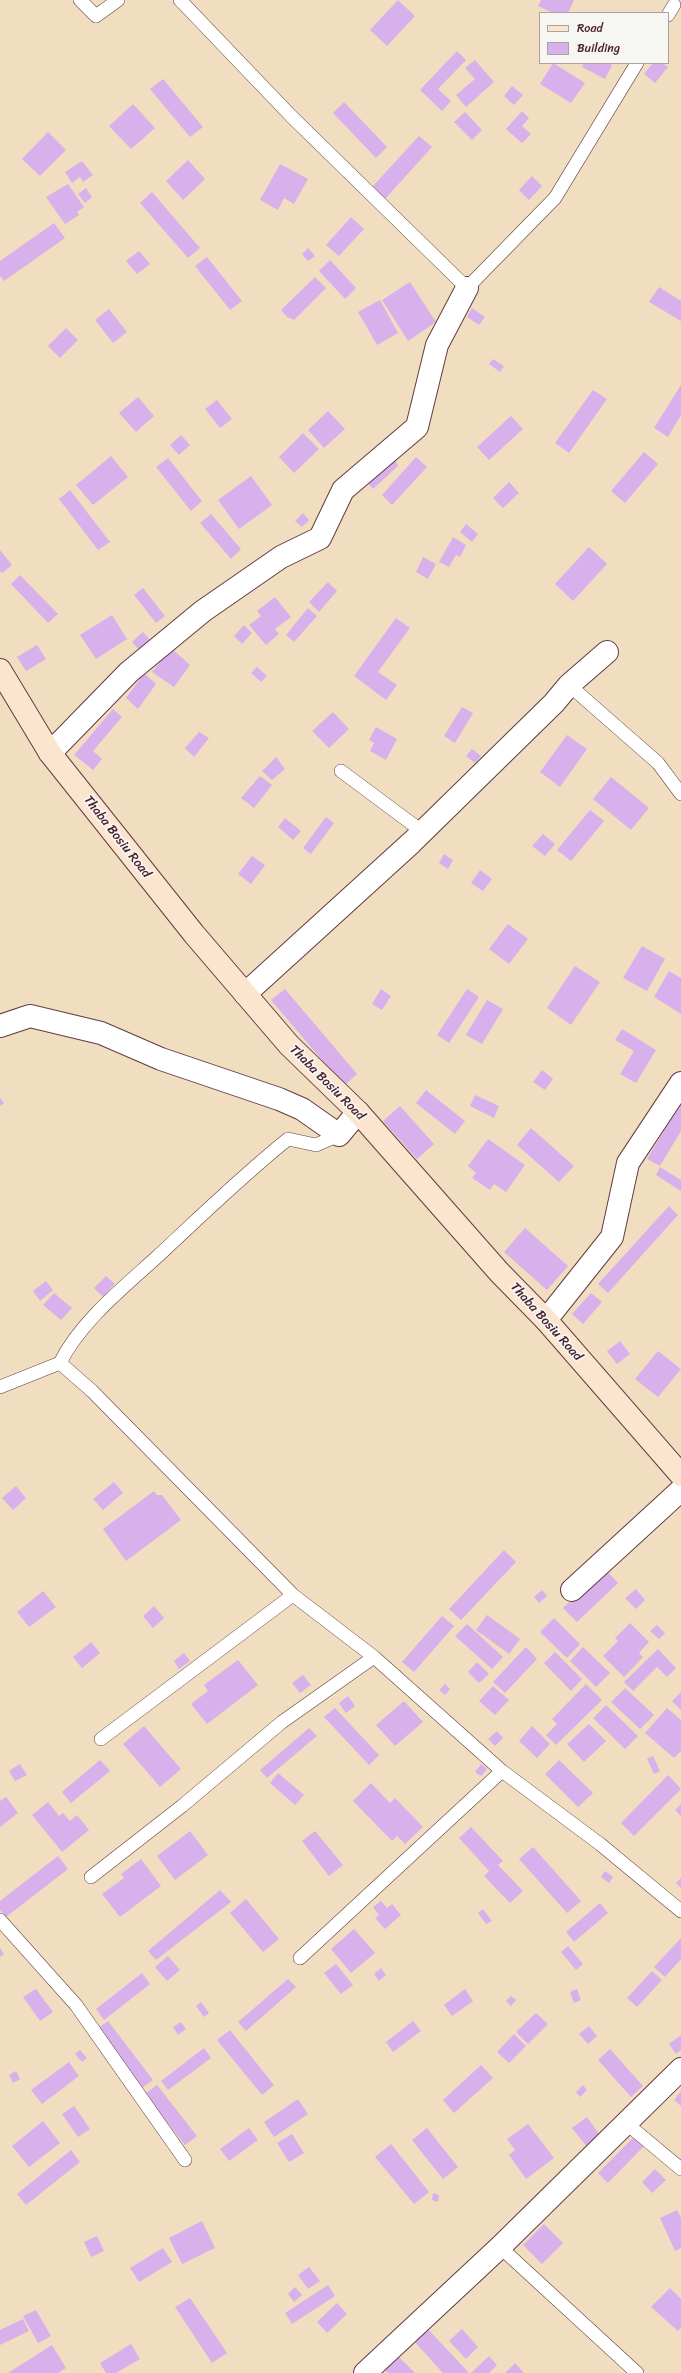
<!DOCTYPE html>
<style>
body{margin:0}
#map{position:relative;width:681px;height:2373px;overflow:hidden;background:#f1ddbf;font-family:Sriracha,sans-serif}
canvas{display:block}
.legend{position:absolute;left:539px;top:12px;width:130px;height:52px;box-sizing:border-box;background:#f6f6f2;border:1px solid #b1a0a2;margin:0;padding:5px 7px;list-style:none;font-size:12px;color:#4a1f2b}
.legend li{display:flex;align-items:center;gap:8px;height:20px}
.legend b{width:20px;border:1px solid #b1a0a2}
</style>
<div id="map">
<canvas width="681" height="2373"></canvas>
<ul class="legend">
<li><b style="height:5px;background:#fce5cf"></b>Road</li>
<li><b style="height:11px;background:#d8b1ec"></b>Building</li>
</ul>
</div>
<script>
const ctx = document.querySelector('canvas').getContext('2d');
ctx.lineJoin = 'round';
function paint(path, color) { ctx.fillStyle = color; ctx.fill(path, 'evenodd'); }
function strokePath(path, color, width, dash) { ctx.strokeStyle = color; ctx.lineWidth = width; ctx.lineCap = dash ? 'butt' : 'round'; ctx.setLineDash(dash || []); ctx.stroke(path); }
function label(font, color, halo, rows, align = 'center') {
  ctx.font = font + ' Sriracha,sans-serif'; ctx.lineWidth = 3.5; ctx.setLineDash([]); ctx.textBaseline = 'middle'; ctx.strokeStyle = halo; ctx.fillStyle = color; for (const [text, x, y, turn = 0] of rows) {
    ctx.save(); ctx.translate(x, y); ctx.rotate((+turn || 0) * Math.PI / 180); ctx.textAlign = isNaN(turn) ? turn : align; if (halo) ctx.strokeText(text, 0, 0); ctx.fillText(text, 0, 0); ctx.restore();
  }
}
const building = new Path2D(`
 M398,0L415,16L387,46L370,30Z
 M541,0H574L568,13H553L538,6Z
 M457,51L466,60L438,89L451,101L442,111L420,90Z
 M475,60L494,82L466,107L456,95L475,79L465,68Z
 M553,63L585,83L571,103L540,84Z
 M584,63H608L612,65L605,79L582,67Z
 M653,63H662L668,67L655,83L644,74Z
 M163,79L203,127L190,137L150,89Z
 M512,86L523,95L514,105L504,96Z
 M344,102L387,147L376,158L333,113Z
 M133,104L155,128L131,149L109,126Z
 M522,111L529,118L522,126L531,134L522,143L506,129Z
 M465,112L482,130L472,140L454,122Z
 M48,132L66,150L40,176L22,159Z
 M419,136L432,147L385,199L372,187Z
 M188,160L205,179L183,200L166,181Z
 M82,161L93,175L83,182L80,177L72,183L65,172Z
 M280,164L308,179L294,204L284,198L278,210L260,200Z
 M532,176L542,186L529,200L519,190Z
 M68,184L84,207L77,212L79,215L65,224L46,197Z
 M86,188L92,197L85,203L78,194Z
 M152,192L200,248L188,258L140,203Z
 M351,217L364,229L339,256L326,245Z
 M54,223L65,238L4,281L0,276V261Z
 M308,248L315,256L308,261L302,254Z
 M139,251L150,264L137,274L126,261Z
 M207,257L242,301L230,310L195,266Z
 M330,260L356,288L345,299L319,271Z
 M315,277L326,288L294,320L287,317L281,310Z
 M410,282L436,322L408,341L382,300Z
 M659,287L681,301V321L649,302Z
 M380,300L398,333L377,345L358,312Z
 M472,308L485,317L479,325L467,317Z
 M109,309L127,332L113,343L95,320Z
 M66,328L78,340L60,358L48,346Z
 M493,359L504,366L500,372L489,364Z
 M681,385V415L668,437L654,428Z
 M593,390L607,399L569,453L555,443Z
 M138,397L154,416L136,432L119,413Z
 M217,400L232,419L220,428L205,409Z
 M328,411L345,429L324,448L308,430Z
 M511,416L523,429L489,460L477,447Z
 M303,433L319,449L294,473L279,457Z
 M181,435L190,445L179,455L170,445Z
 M644,452L658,464L625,503L611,491Z
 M393,454L398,466L373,489L364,479Z
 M111,456L128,477L93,505L76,485Z
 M416,457L427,467L392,505L382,495Z
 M168,458L202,501L191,511L156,467Z
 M251,476L272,505L239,529L218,500Z
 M509,482L519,493L503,508L493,498Z
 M70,490L110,542L98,550L59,499Z
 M303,513L309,520L302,527L295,521Z
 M211,514L241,549L231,559L200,523Z
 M466,524L478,534L472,542L460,532Z
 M453,537L466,545L460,557L456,555L449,567L439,562Z
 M589,547L607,564L573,601L555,584Z
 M0,550L12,565L2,573L0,571Z
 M423,557L436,564L428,579L416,572Z
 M20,575L58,614L48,623L11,584Z
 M328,582L337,591L319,612L309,602Z
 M143,588L165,616L156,623L134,595Z
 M275,597L291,617L275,629L279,634L266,645L249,625L261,616L257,611Z
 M308,608L317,616L294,642L286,635Z
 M112,615L127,639L96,659L80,635Z
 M396,618L410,628L378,672L397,685L386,700L354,676Z
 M244,625L252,633L242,644L234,636Z
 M143,632L152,642L141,652L132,642Z
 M37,645L46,659L26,671L17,657Z
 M171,648L190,665L174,687L152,672Z
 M257,667L267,676L261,682L251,673Z
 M144,673L156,684L138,709L126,698Z
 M462,707L473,713L455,743L444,736Z
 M113,709L122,717L93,751L102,759L93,770L74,755Z
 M333,712L349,729L329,748L312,731Z
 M376,727L397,739L386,760L370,751L374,743L369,740Z
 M199,732L209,738L194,757L185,748Z
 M567,735L587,749L560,787L540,772Z
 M472,749L481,756L475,763L466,756Z
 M276,757L285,769L272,780L262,771Z
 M260,776L272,785L254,808L241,798Z
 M611,777L649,808L631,830L593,799Z
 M590,810L604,821L571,861L557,850Z
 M326,817L334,823L311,854L303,848Z
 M285,818L301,831L293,840L278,827Z
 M543,834L555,844L545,856L532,846Z
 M444,854L453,860L448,869L439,863Z
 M252,856L265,865L251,884L238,874Z
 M480,870L492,879L483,891L471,883Z
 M508,924L528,939L509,964L489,949Z
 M642,946L665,959L647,991L623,978Z
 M575,966L600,982L571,1025L547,1008Z
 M669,971L681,978V1014L654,997Z
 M285,989L357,1074L344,1086L271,1000Z
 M381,989L391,996L382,1010L372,1004Z
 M467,989L479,997L449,1043L437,1035Z
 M487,1000L503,1009L482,1044L466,1035Z
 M622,1029L656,1050L636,1083L620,1074L634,1051L615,1040Z
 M542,1070L553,1079L545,1090L533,1082Z
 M426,1090L465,1121L455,1134L416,1103Z
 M475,1095L499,1106L494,1118L470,1106Z
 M0,1098L4,1103L0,1106Z
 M681,1102V1131L660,1166L647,1159Z
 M400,1106L434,1144L417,1159L383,1121Z
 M531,1128L574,1166L559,1182L517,1145Z
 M488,1139L525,1165L506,1192L494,1184L490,1190L472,1178L476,1173L468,1166Z
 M660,1167L681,1180V1191L656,1175Z
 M669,1206L678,1215L608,1293L598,1284Z
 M525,1228L568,1266L547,1290L504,1252Z
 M106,1276L115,1284L103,1297L94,1288Z
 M46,1281L53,1290L40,1301L33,1291Z
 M54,1293L72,1308L61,1320L43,1305Z
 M591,1293L602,1302L583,1324L572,1314Z
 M620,1341L630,1354L617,1364L607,1351Z
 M658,1351L681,1369L658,1397L635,1379Z
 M114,1482L123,1493L103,1510L93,1499Z
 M16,1486L26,1498L13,1510L2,1498Z
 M154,1491L157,1495H162L181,1520L126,1561L103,1529Z
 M504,1550L516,1562L461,1620L449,1609Z
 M604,1568L618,1583L577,1622L563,1608Z
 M636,1589L645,1600L636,1609L625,1598Z
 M542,1590L547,1596L539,1603L534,1597Z
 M43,1591L56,1607L29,1627L17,1612Z
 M154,1606L164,1618L153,1628L143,1616Z
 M487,1615L520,1639L509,1654L476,1630Z
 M442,1616L454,1626L414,1672L402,1662Z
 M554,1618L580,1644L567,1658L540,1632Z
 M630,1623L649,1642L639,1653L643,1657L624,1677L603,1656L618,1641L615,1638Z
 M467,1624L503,1657L492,1669L455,1636Z
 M657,1625L665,1633L659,1639L650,1631Z
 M91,1642L100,1653L82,1668L73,1657Z
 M526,1647L537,1659L505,1693L493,1682Z
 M583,1647L610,1673L596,1687L570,1661Z
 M658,1649L676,1668L667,1677L657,1667L633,1691L624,1682Z
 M555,1652L582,1679L571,1691L544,1663Z
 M184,1653L190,1661L179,1669L174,1661Z
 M238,1660L258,1685L207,1724L191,1704L208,1691L204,1685Z
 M477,1662L489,1674L479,1683L468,1672Z
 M303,1675L311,1685L300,1693L292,1683Z
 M445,1684L450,1689L445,1695L439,1690Z
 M586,1684L602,1700L556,1745L546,1735L557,1724L552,1719Z
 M493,1686L509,1700L495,1715L479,1701Z
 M625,1688L654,1715L640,1729L611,1702Z
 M681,1692V1710L672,1701Z
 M348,1696L355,1706L346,1713L339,1703Z
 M404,1701L423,1722L395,1746L376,1725Z
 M606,1705L638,1736L625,1749L593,1718Z
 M335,1708L379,1755L369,1765L324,1717Z
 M667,1708L681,1720V1751L674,1758L645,1733Z
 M589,1724L606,1741L584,1762L567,1744Z
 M144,1726L181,1769L160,1787L123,1744Z
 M532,1726L550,1744L537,1758L519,1741Z
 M309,1728L317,1736L267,1778L260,1770Z
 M497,1731L503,1738L495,1746L488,1739Z
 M653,1756L660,1771L654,1774L647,1759Z
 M100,1760L110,1771L71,1803L62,1792Z
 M559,1760L593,1793L578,1807L545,1774Z
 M20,1764L27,1775L15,1781L9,1771Z
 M481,1764L487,1769L481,1776L475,1772Z
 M278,1773L304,1795L295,1805L270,1783Z
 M668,1775L681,1789L634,1836L621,1823Z
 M371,1783L390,1803L395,1798L423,1827L405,1844L397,1836L392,1841L353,1801Z
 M6,1797L18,1813L0,1827V1801Z
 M48,1802L59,1816L63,1813L70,1821L77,1815L89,1830L62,1852L32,1815Z
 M681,1804V1816L675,1810Z
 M471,1827L503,1861L498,1865L523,1891L510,1903L484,1876L489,1871L459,1838Z
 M190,1831L208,1855L175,1880L157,1856Z
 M315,1831L343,1865L329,1876L302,1841Z
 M533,1847L581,1901L567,1913L519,1859Z
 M58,1856L68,1869L6,1917L0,1910V1901Z
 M141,1859L161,1886L120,1917L102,1894L124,1878L121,1874Z
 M605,1871L613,1877L609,1883L601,1877Z
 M681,1878V1888L676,1883Z
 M220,1890L231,1902L156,1960L148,1951Z
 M246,1899L279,1939L263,1952L230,1913Z
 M381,1901L387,1908L392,1904L401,1915L385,1929L375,1918L379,1915L373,1907Z
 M600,1903L608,1913L574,1942L566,1932Z
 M483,1909L492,1921L486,1924L478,1913Z
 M354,1929L375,1953L351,1973L331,1949Z
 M681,1938V1959L665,1977L654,1967Z
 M568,1946L583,1964L576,1970L561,1952Z
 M0,1948L4,1954L0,1957Z
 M168,1956L180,1970L167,1981L155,1967Z
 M336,1964L353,1985L341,1994L324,1973Z
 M381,1968L386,1975L379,1981L374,1974Z
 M652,1971L662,1980L637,2007L627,1998Z
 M142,1973L150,1984L104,2020L96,2009Z
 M288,1979L296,1987L246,2031L238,2022Z
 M36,1989L53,2012L40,2021L23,1997Z
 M465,1989L473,2001L452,2016L444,2005Z
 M577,1989L581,2000L574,2003L570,1992Z
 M511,1996L516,2000L511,2006L506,2001Z
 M201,2002L209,2013L204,2017L196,2006Z
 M536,2013L548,2024L528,2044L516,2032Z
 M108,2021L153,2080L139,2090L94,2031Z
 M413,2021L421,2031L393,2052L386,2042Z
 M181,2022L186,2029L178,2035L173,2027Z
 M589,2026L597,2036L588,2044L579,2034Z
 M230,2030L274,2085L262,2095L217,2040Z
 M514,2034L526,2046L509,2063L497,2052Z
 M681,2035V2050L676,2054L669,2044Z
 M204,2048L211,2058L168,2090L161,2081Z
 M610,2049L643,2086L631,2097L598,2060Z
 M80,2050L87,2058L82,2062L75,2054Z
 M69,2062L79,2076L42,2104L31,2090Z
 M481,2065L493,2078L454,2113L443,2100Z
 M16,2071L20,2079L13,2083L9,2075Z
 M157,2085L197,2136L185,2145L145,2094Z
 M583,2085L587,2090L580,2097L576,2092Z
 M681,2091V2106L674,2100Z
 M298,2099L308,2114L274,2137L264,2122Z
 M74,2106L90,2129L78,2137L62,2114Z
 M587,2117L602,2138L588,2148L572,2128Z
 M43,2121L60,2143L29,2167L12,2146Z
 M528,2124L554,2158L526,2179L509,2155L515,2150L507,2139Z
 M249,2128L258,2140L229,2161L220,2149Z
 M427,2128L458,2167L443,2179L412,2140Z
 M292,2134L304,2153L289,2162L277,2143Z
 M634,2137L644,2146L608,2183L598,2173Z
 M391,2144L429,2192L414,2204L375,2157Z
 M71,2150L80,2162L26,2205L17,2194Z
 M655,2169L666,2180L652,2193L642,2182Z
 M433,2193L439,2195L438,2202L432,2200Z
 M677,2210L681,2218V2248L675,2251L660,2218Z
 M202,2221L215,2248L182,2264L169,2238Z
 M544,2224L563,2243L542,2264L523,2245Z
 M97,2236L104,2251L91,2257L84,2242Z
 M163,2248L172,2262L139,2282L130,2268Z
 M309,2267L320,2281L308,2289L298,2275Z
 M328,2285L335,2296L292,2324L285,2313Z
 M295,2287L302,2295L294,2302L288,2294Z
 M670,2288L681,2299V2328L678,2331L651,2307Z
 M190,2298L227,2353L212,2363L175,2307Z
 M337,2303L347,2314L327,2333L317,2322Z
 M36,2310L51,2336L38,2343L23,2316Z
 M23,2319L29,2331L0,2345V2330Z
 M426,2327L469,2373H443L412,2339Z
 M462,2329L478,2347L466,2359L449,2341Z
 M131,2344L140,2359L116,2373H106L100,2363Z
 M52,2345L66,2368L58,2373H8Z
 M396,2354L415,2373H388L382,2368Z
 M489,2356L497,2365L489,2373H471Z
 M515,2363L524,2373H505Z`);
const lane = new Path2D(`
 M80,0L96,16L118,0
 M180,0L291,116L467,288L555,198L637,63
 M668,15L674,5
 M569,685L658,763L681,794
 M341,771L423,832
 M60,1363L92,1391L293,1595L374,1657L502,1771L600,1844L681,1911
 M0,1387L60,1363C80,1322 124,1287 158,1256C201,1216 243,1175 288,1139L316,1145L339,1135
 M101,1739L293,1595
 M91,1877L182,1806L282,1722L374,1657
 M0,1920L76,2005L185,2160
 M300,1958L502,1771
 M626,2123L681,2169
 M500,2247L637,2373`);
const street = new Path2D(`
 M50,753L129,672L203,611L281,557L320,538L343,490L417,427L437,345L467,288
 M245,994L411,843L554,703L569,685L607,652
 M0,1026L30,1016L101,1033L161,1059L279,1099L302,1109L339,1135L358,1112
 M546,1320L612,1237L628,1163L681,1083
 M572,1590L681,1490
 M365,2373L500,2247L681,2069`);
const secondary = new Path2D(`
 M0,670L50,753L194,934L289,1045L358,1112L499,1272L546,1320L681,1475`);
const streetNames = [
 ["Thaba Bosiu Road",117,837,52],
 ["Thaba Bosiu Road",327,1083,45],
 ["Thaba Bosiu Road",546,1322,48]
];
paint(building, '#d8b1ec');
strokePath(lane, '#633c41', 14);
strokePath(street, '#633c41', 24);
strokePath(secondary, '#633c41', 24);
strokePath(lane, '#fff', 13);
strokePath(street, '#fff', 22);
strokePath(secondary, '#fce5cf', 22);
label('13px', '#4a1f2b', '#f6f6f2', streetNames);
</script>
